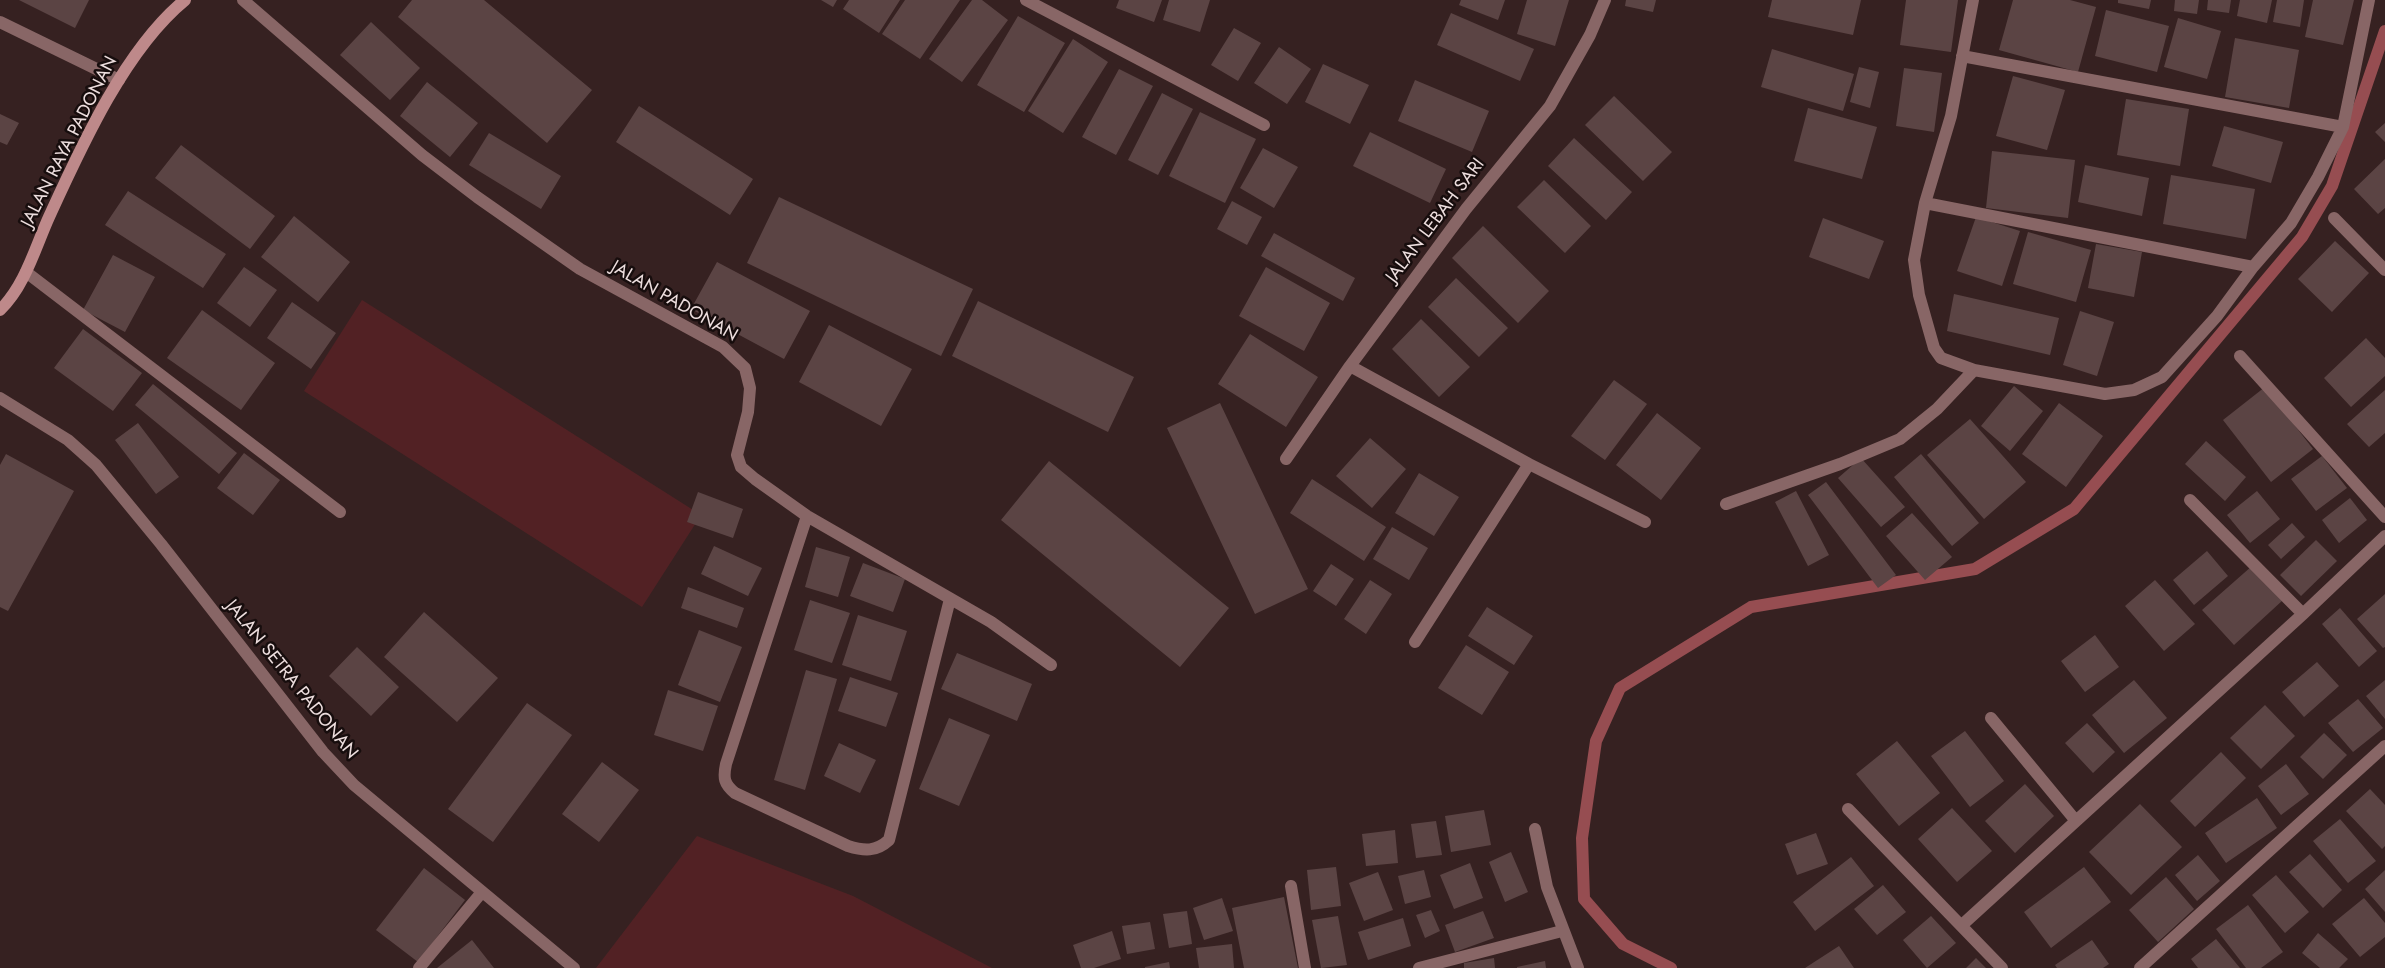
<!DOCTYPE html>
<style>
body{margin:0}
canvas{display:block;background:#362121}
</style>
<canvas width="2385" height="968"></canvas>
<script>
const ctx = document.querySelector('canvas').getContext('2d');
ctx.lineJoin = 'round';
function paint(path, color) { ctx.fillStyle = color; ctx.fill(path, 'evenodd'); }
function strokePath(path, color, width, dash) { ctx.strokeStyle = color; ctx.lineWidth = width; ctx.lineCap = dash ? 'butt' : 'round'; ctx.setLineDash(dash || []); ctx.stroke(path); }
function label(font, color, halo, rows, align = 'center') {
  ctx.font = font + ' Jost,sans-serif'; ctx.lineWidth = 5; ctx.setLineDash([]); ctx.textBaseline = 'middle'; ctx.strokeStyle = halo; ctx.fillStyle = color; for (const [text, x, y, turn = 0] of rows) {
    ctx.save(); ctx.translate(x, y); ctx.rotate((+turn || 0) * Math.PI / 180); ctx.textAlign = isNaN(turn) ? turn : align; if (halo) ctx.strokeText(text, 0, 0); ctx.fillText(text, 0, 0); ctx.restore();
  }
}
const green = new Path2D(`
 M362,300L701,515L642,607L304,391Z
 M697,836L853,896L992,968H596Z`);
const stream = new Path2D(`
 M1671,968L1623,944L1584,899L1582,838L1596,741L1620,688L1751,607L1975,569L2074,509L2302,237L2332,186L2385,31`);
const building = new Path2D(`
 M19,0H89L75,28Z
 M412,0H484L592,90L547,143L398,17Z
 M821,0H837L833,7Z
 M849,0H900L879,33L843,9Z
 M905,0H960L920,59L882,34Z
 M972,0H982L1008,20L962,82L929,59Z
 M1119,0H1162L1154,22L1116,8Z
 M1169,0H1210L1200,32L1163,20Z
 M1461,0H1505L1498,20L1459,5Z
 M1527,0H1569L1555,46L1517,34Z
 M1626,0H1656L1653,12L1625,6Z
 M1772,0H1861L1853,35L1768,17Z
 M1906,0H1958L1951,52L1900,45Z
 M2013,0H2070L2096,7L2078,72L1999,50Z
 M2118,0H2151L2149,9L2118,3Z
 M2175,0H2199L2197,14L2174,11Z
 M2208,0H2231L2229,13L2207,10Z
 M2240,0H2272L2267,23L2237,16Z
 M2277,0H2304L2300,27L2273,22Z
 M2313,0H2354L2343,45L2305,37Z
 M2106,10L2169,26L2157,72L2095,56Z
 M1451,13L1534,49L1520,81L1437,45Z
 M1018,16L1065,43L1024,112L977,85Z
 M2178,18L2221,31L2207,79L2164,67Z
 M371,22L420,68L390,100L340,55Z
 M1234,28L1261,43L1238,81L1211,65Z
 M2235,38L2299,50L2289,108L2225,97Z
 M1073,39L1108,62L1063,133L1028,111Z
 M1279,47L1311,69L1287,104L1254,83Z
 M1772,49L1854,74L1843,111L1761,87Z
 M1323,64L1369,85L1350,124L1305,102Z
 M1859,67L1879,72L1870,108L1850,102Z
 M1904,68L1942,73L1934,132L1896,126Z
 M1119,69L1153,86L1116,155L1082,137Z
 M2013,76L2065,90L2047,150L1996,136Z
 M1415,80L1489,111L1472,152L1398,121Z
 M427,82L478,123L450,157L400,116Z
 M1162,93L1193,109L1158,175L1128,160Z
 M1614,96L1672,152L1643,181L1585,125Z
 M2126,99L2189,109L2180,166L2117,155Z
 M639,106L753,179L730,215L616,142Z
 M1808,108L1877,127L1862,179L1794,161Z
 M1200,112L1256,139L1225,203L1169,176Z
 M0,114L19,123L7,145L0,142Z
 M2385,123V142L2375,132Z
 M2224,126L2283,142L2271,183L2212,166Z
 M1370,132L1446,169L1430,203L1353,166Z
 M489,133L561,176L541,209L469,165Z
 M1574,138L1632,192L1606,220L1548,166Z
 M181,145L275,216L250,249L155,178Z
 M1263,148L1298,167L1274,208L1240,188Z
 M1992,151L2075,160L2068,218L1986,208Z
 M2385,159V208L2378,214L2354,189Z
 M2085,165L2149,178L2142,216L2078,202Z
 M2171,175L2255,189L2246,239L2163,224Z
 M1544,180L1591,226L1565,253L1517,207Z
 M128,191L226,254L203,288L105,225Z
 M779,197L973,289L941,356L747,263Z
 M1232,201L1262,217L1247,245L1217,229Z
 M294,216L350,262L318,302L261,257Z
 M1976,217L2020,231L2002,286L1957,271Z
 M1823,218L1884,241L1869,279L1809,257Z
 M1483,226L1549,291L1518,323L1452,258Z
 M2028,232L2091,250L2076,302L2013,284Z
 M1274,233L1355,278L1343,301L1261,256Z
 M2335,241L2369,273L2332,312L2298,279Z
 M2096,244L2142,252L2134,297L2088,288Z
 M113,255L155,277L125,332L83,310Z
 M717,262L810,311L784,359L691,309Z
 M244,267L277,290L250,327L217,303Z
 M1266,267L1330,303L1304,351L1239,316Z
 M1456,278L1508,328L1479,357L1428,307Z
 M1954,294L2059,318L2050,355L1947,331Z
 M978,301L1134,377L1108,432L952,356Z
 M292,302L336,333L311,369L267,338Z
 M202,310L275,363L241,410L167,358Z
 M2080,311L2114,322L2097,376L2063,365Z
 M1421,319L1470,367L1439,397L1392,349Z
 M829,325L912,369L881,426L799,382Z
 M83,329L142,373L113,411L54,368Z
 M1250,334L1318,377L1286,427L1218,384Z
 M2366,338L2385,358V376L2351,407L2324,378Z
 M1614,380L1647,404L1605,460L1571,436Z
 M153,384L237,453L219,474L135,405Z
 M2014,386L2043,411L2010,451L1981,426Z
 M2265,387L2313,449L2271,482L2223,420Z
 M2385,390V433L2369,447L2347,424Z
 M1220,403L1308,589L1255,614L1167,428Z
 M2059,403L2103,436L2066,487L2022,454Z
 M1657,413L1701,448L1661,500L1616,465Z
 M1970,419L2026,482L1984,519L1927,455Z
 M138,423L179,477L156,494L115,440Z
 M1370,438L1406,469L1372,508L1336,476Z
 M2206,441L2246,477L2225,501L2185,464Z
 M244,453L280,480L253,515L217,488Z
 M6,454L74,491L8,611L0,607V465Z
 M1921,454L1979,523L1952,546L1894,477Z
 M2322,456L2347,488L2316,511L2291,479Z
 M1861,458L1905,507L1881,527L1838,478Z
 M1049,461L1229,608L1180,667L1001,520Z
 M1419,473L1459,497L1434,536L1395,513Z
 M1312,479L1386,527L1364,561L1290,513Z
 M1826,482L1896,575L1878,588L1808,495Z
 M1796,491L1829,555L1808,566L1775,502Z
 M2257,491L2280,519L2250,543L2227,515Z
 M698,492L743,509L733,538L687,522Z
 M2350,498L2367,520L2339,543L2322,520Z
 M1912,513L1952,557L1925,580L1886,536Z
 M2292,523L2305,537L2281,559L2268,545Z
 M1392,527L1428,548L1409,580L1373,559Z
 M2316,540L2337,561L2301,596L2280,575Z
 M714,546L762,568L748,596L701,574Z
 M816,547L850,557L838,597L805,587Z
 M2207,551L2228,576L2194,605L2173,580Z
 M863,563L905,579L893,612L850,596Z
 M1331,564L1354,579L1336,606L1313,591Z
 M2252,566L2283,600L2234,645L2202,610Z
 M1370,580L1392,594L1366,634L1344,619Z
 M2155,580L2195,624L2164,651L2125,606Z
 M688,587L744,608L737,628L681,608Z
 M2385,594V647L2383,648L2357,619Z
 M810,600L850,613L832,663L794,650Z
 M1487,607L1533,636L1514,665L1468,636Z
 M2340,608L2377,651L2359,667L2322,624Z
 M424,612L498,678L457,722L384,657Z
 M858,615L907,631L891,681L842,665Z
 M699,630L742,647L720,702L678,685Z
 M2095,635L2119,667L2085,692L2061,661Z
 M1466,645L1509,672L1482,715L1438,688Z
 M357,647L399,687L371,716L329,676Z
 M957,653L1032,684L1017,721L941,689Z
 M2317,662L2339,686L2304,717L2282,692Z
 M806,670L837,679L805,790L774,780Z
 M850,677L898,693L886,727L838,711Z
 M2134,680L2167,718L2124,753L2092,715Z
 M2385,680V719L2366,696Z
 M668,690L718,706L703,751L654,735Z
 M2358,699L2383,728L2353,752L2328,723Z
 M527,703L572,735L493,842L448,809Z
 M2265,705L2295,736L2261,769L2230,738Z
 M949,718L990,735L959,806L919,789Z
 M2087,723L2115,752L2093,773L2065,743Z
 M1965,731L2004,781L1970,807L1931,756Z
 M2324,733L2347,755L2323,779L2300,757Z
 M1897,741L1940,793L1899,826L1856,774Z
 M839,743L876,760L860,793L824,776Z
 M2221,752L2246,778L2195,827L2170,801Z
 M602,762L639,790L599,842L562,814Z
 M2286,764L2309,794L2281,815L2258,786Z
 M2025,784L2054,816L2015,853L1985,821Z
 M2370,789L2385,805V846L2382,849L2346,811Z
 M2257,798L2277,828L2226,863L2205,833Z
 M2140,804L2182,847L2131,895L2089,852Z
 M1952,808L1992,851L1957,882L1918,839Z
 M1484,810L1491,845L1451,852L1445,816Z
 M2340,819L2376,861L2348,883L2313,841Z
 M1436,821L1442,855L1416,858L1411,824Z
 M1395,830L1398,863L1366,866L1362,834Z
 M1816,833L1828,864L1797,875L1785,844Z
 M1511,852L1528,892L1505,902L1489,862Z
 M2310,854L2342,890L2323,908L2289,872Z
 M2198,855L2220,881L2197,901L2175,875Z
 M1851,857L1874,886L1815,931L1793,902Z
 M1470,863L1483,898L1454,909L1440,875Z
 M1336,867L1341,906L1311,910L1307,870Z
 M2084,867L2111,902L2051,948L2024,912Z
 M424,868L465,900L418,962L376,930Z
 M1424,870L1431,897L1405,904L1398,876Z
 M2385,870V912L2365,889Z
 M1378,872L1393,910L1364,921L1349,883Z
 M2276,875L2309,912L2285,933L2252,895Z
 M2166,877L2194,909L2158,942L2129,910Z
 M1883,885L1906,912L1877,935L1854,909Z
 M1284,897L1298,968H1244L1232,908Z
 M1222,898L1233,931L1204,940L1193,908Z
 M2364,898L2385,923V937L2360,957L2332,924Z
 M2248,905L2283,952L2261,968H2246L2216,929Z
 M1431,910L1440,931L1425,938L1416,915Z
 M1187,911L1192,944L1169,948L1163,914Z
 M1483,911L1494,938L1455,952L1445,925Z
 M1338,916L1347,965L1321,968L1312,920Z
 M1931,916L1956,943L1927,968L1903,940Z
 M1403,918L1411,946L1368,960L1358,932Z
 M1150,922L1155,949L1127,954L1122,926Z
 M1112,931L1121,959L1094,968H1081L1073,945Z
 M2318,933L2348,959L2339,968H2320L2302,953Z
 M2216,939L2240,968H2198L2191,959Z
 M472,940L494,968H437Z
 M2092,940L2109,964L2103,968H2057L2055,965Z
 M1232,944L1234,968H1199L1196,948Z
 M1839,946L1854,968H1805Z
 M1494,958L1495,968H1464V963Z
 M1976,958L1986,968H1966Z
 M1545,961L1546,968H1517V967Z
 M1169,962L1170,968H1145V967Z`);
const street = new Path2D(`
 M243,0L422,155L477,197L580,269L723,347L745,368L750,388L748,412L737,455L741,467L755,479L807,516L991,622L1051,665
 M1026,0L1264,125
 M1973,0L1951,116L1925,203L1914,260L1919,295L1934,348L1941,358L1974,370L2105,394L2134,390L2162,377L2217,316L2253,267L2291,223L2318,177L2343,127L2369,0
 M0,22L119,80
 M1962,56L2343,127
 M1925,203L2253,267
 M2334,218L2385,270
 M26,272L340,512
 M2240,356L2385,517
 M1350,366L1529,464L1645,522
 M0,398L68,440L96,465L161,544L323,752L354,785L574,968
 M1286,459L1350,366L1466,209L1550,106L1590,35L1605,0
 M2190,500L2303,614
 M1726,504L1840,464L1900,439L1937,409L1974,370
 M807,516L726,764C723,778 724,784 735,793L848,846C864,851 876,852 889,840L950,599
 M1415,642L1529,464
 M1991,718L2076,821
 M1848,809L2002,968
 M1535,829L1547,887L1578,968
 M1291,886L1305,968
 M1962,925L2303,614L2385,536
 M419,968L482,892
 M1419,968L1562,931
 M2140,968L2385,746`);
const secondary = new Path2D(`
 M0,310C25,286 35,248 49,217C81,147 125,49 185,0`);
const streetNames = [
 ["JALAN RAYA PADONAN",70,142,-63],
 ["JALAN LEBAH SARI",1436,221,-53],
 ["JALAN PADONAN",674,302,30],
 ["JALAN SETRA PADONAN",291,680,51]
];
paint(green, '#522124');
strokePath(stream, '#964d51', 12);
paint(building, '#5b4444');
strokePath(street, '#866', 12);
strokePath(secondary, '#be898a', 12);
label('18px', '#eddede', '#170d0d', streetNames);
</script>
